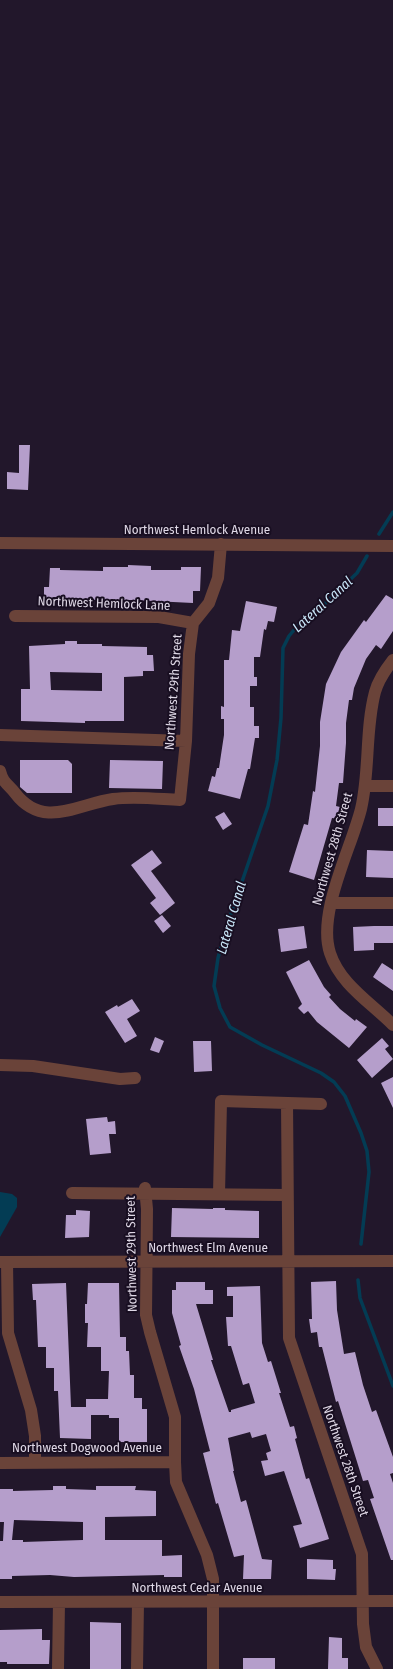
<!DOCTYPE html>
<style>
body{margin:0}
canvas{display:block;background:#22172b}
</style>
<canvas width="393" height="1669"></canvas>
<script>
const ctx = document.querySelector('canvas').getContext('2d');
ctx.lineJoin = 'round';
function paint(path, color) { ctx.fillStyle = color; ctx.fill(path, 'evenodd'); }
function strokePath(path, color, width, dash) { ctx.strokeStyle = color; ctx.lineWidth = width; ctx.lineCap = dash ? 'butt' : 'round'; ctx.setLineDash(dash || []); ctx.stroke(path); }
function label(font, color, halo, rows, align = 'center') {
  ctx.font = font + ' "Fira Sans Condensed",sans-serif'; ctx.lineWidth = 4; ctx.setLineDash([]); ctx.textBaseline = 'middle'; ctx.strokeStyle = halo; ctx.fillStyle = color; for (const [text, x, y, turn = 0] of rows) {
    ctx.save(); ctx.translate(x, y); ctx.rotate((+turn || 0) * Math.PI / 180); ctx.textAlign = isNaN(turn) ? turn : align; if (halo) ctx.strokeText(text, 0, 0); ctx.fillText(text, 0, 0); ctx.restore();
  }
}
const water = new Path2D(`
 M0,1192L12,1194L17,1198V1207L0,1237Z`);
const stream = new Path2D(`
 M379,534L393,512
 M361,1244L369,1172L367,1151L361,1133L345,1096L334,1082L321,1073L262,1045L230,1027L220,1008L214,986L218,958L226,928L268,806L277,760L281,718L283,648L289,636L299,624L310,618L357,573L367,556
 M358,1280L360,1298L393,1386`);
const building = new Path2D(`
 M19,445H30L28,490L7,489V472L19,473Z
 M128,565L151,566V570H181V567H201L200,591H193V603L133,600H86V603L44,601V587H49L50,568H60V570L103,571V567H128Z
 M386,595L393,599V631L381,649L376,645L366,659L354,688L352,700H349L346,723V743L343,783H339L336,806L340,807L338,819L332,818L314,880L289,872L304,824L308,825L313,791L315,792L320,746V722L326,684L341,652L364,620L366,622Z
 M246,601L277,607L274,622L268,621L266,630L264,629L260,657H254V677H257V686H250V707H254V726H259V738H255L250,769H248L240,799L208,791L212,776L215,777L217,768H219L224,735V719H221V706L224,707V660H229L232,630L240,631Z
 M65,641H77V644H102V646L147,647V655H153L154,671H143V676L124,677V721H85V723L21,721V689H30L29,646L65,644ZM50,672L102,673V691L51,690Z
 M20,760H68L72,764V793H27L20,787Z
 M110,760L163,761L162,789L109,788Z
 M378,808H393V826H378Z
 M224,812L232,824L223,830L215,817Z
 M152,850L162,863L151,871L175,903L160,915L150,903L156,898L131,865Z
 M367,850L393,851V878L366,877Z
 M162,915L171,926L163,933L154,921Z
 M304,926L307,948L281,952L278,929Z
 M374,926H393V943H374V950L354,951L353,927Z
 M309,960L324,987L331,995L329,997L340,1009L355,1021L356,1019L367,1027L349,1048L317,1022L308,1011L304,1014L298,1008L302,1004L286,972Z
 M382,963L393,970V991L373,977Z
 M132,999L140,1011L127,1019L137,1036L125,1043L105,1012L117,1005L118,1007Z
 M155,1037L164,1041L159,1053L150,1050Z
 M382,1038L389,1046L385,1049L393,1059L372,1078L357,1060Z
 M193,1041H211L212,1071L194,1072Z
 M393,1077V1108L381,1083Z
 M107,1117L108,1122L115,1121L116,1134H109L111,1153L90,1155L86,1119Z
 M172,1208L213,1209V1208H225V1210L259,1211V1238L171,1237Z
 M76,1210L90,1211L89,1237L65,1238L66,1215H76Z
 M336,1281L337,1310L344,1354L355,1352L363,1385L372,1412L376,1410L393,1457V1473L390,1474L393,1483V1560H391L370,1499L374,1498L368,1480L363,1481L338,1401L336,1402L322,1347H319L317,1332L311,1333L309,1319H312L311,1282Z
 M176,1282H205V1290H213V1304H196L213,1360H211L229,1412H231V1410L255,1403L249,1383L243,1385L231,1346H228L226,1317H233V1296H227V1287L260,1286L262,1343L268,1362L271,1361L281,1393H279L290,1427L294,1426L297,1438L295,1439L306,1479L309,1478L329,1539L300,1548L293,1526L302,1524L284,1471L265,1476L261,1461L268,1460L266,1453L271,1451L266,1434L252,1438L250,1432L228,1438L234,1471H233L241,1502L246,1500L262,1559L272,1560L271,1579H243L244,1555L234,1557L218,1503L216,1504L203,1453L210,1451L194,1389L179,1346L181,1345L172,1313V1290H176Z
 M66,1283L71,1407H86V1399H108L109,1371H101V1347H87L88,1323H85V1304H87L88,1283H119L120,1337H126V1351H129L130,1375H134V1398H142V1409H147V1442H119V1418H109V1415H91V1439L60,1438L58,1391H54V1368H46V1347H38L36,1300H33L32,1284Z
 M53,1486H66V1489L96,1490V1486H136L135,1490L156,1491V1516L105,1517V1540H162V1556L182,1555V1577H164V1575L74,1577L50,1575L12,1576V1579H0V1541H3L4,1522H0V1489H13V1491L53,1490ZM14,1520L83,1522V1540L23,1542V1540H12Z
 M307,1559L333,1560V1569H336L335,1580L307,1579Z
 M90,1622L121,1623V1669H90Z
 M42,1629V1640H50L49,1664H7V1662H0V1630Z
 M329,1637L342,1638V1658H348V1669H328Z
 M243,1658H275V1669H243Z`);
const minor = new Path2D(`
 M0,543L393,546
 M15,616L159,617L193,623
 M393,660C386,669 378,681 375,692C365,730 370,771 361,809C351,849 317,913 330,953C340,984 370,1002 393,1025
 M0,735L186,741
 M0,771C3,783 8,784 15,793C43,830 78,804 113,799C135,796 158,799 180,800L186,741L189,654L193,623L209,603L218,578L221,544
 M365,786H393
 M331,903H393
 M0,1065L33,1066L120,1079L135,1078
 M287,1103L289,1338L362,1554L363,1624L366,1647L377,1669
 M145,1188L147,1209L146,1315L150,1332L175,1417V1462L176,1482L207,1555L213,1579V1669
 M72,1193L287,1195
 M219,1194L221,1101L321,1104
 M0,1262L393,1261
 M7,1262L8,1333L31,1410L35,1436V1463
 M0,1463L175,1462
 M0,1602L393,1601
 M58,1669L59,1602
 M137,1669L138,1602`);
const streetNames = [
 ["Northwest Hemlock Avenue",197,530],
 ["Northwest Hemlock Lane",104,604,2],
 ["Northwest 29th Street",174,692,-86],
 ["Northwest 28th Street",333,849,-74],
 ["Northwest Elm Avenue",208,1248],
 ["Northwest 29th Street",132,1254,-91],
 ["Northwest Dogwood Avenue",87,1448],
 ["Northwest 28th Street",345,1461,71],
 ["Northwest Cedar Avenue",197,1588]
];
const waterNames = [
 ["Lateral Canal",323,605,-42],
 ["Lateral Canal",232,918,-74]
];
paint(water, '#033c54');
strokePath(stream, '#033c54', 3.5);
paint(building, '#b59ecb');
strokePath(minor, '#6a4339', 12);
label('13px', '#dfd8e6', '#180e21', streetNames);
label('italic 14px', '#cae7f9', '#180e21', waterNames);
</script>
